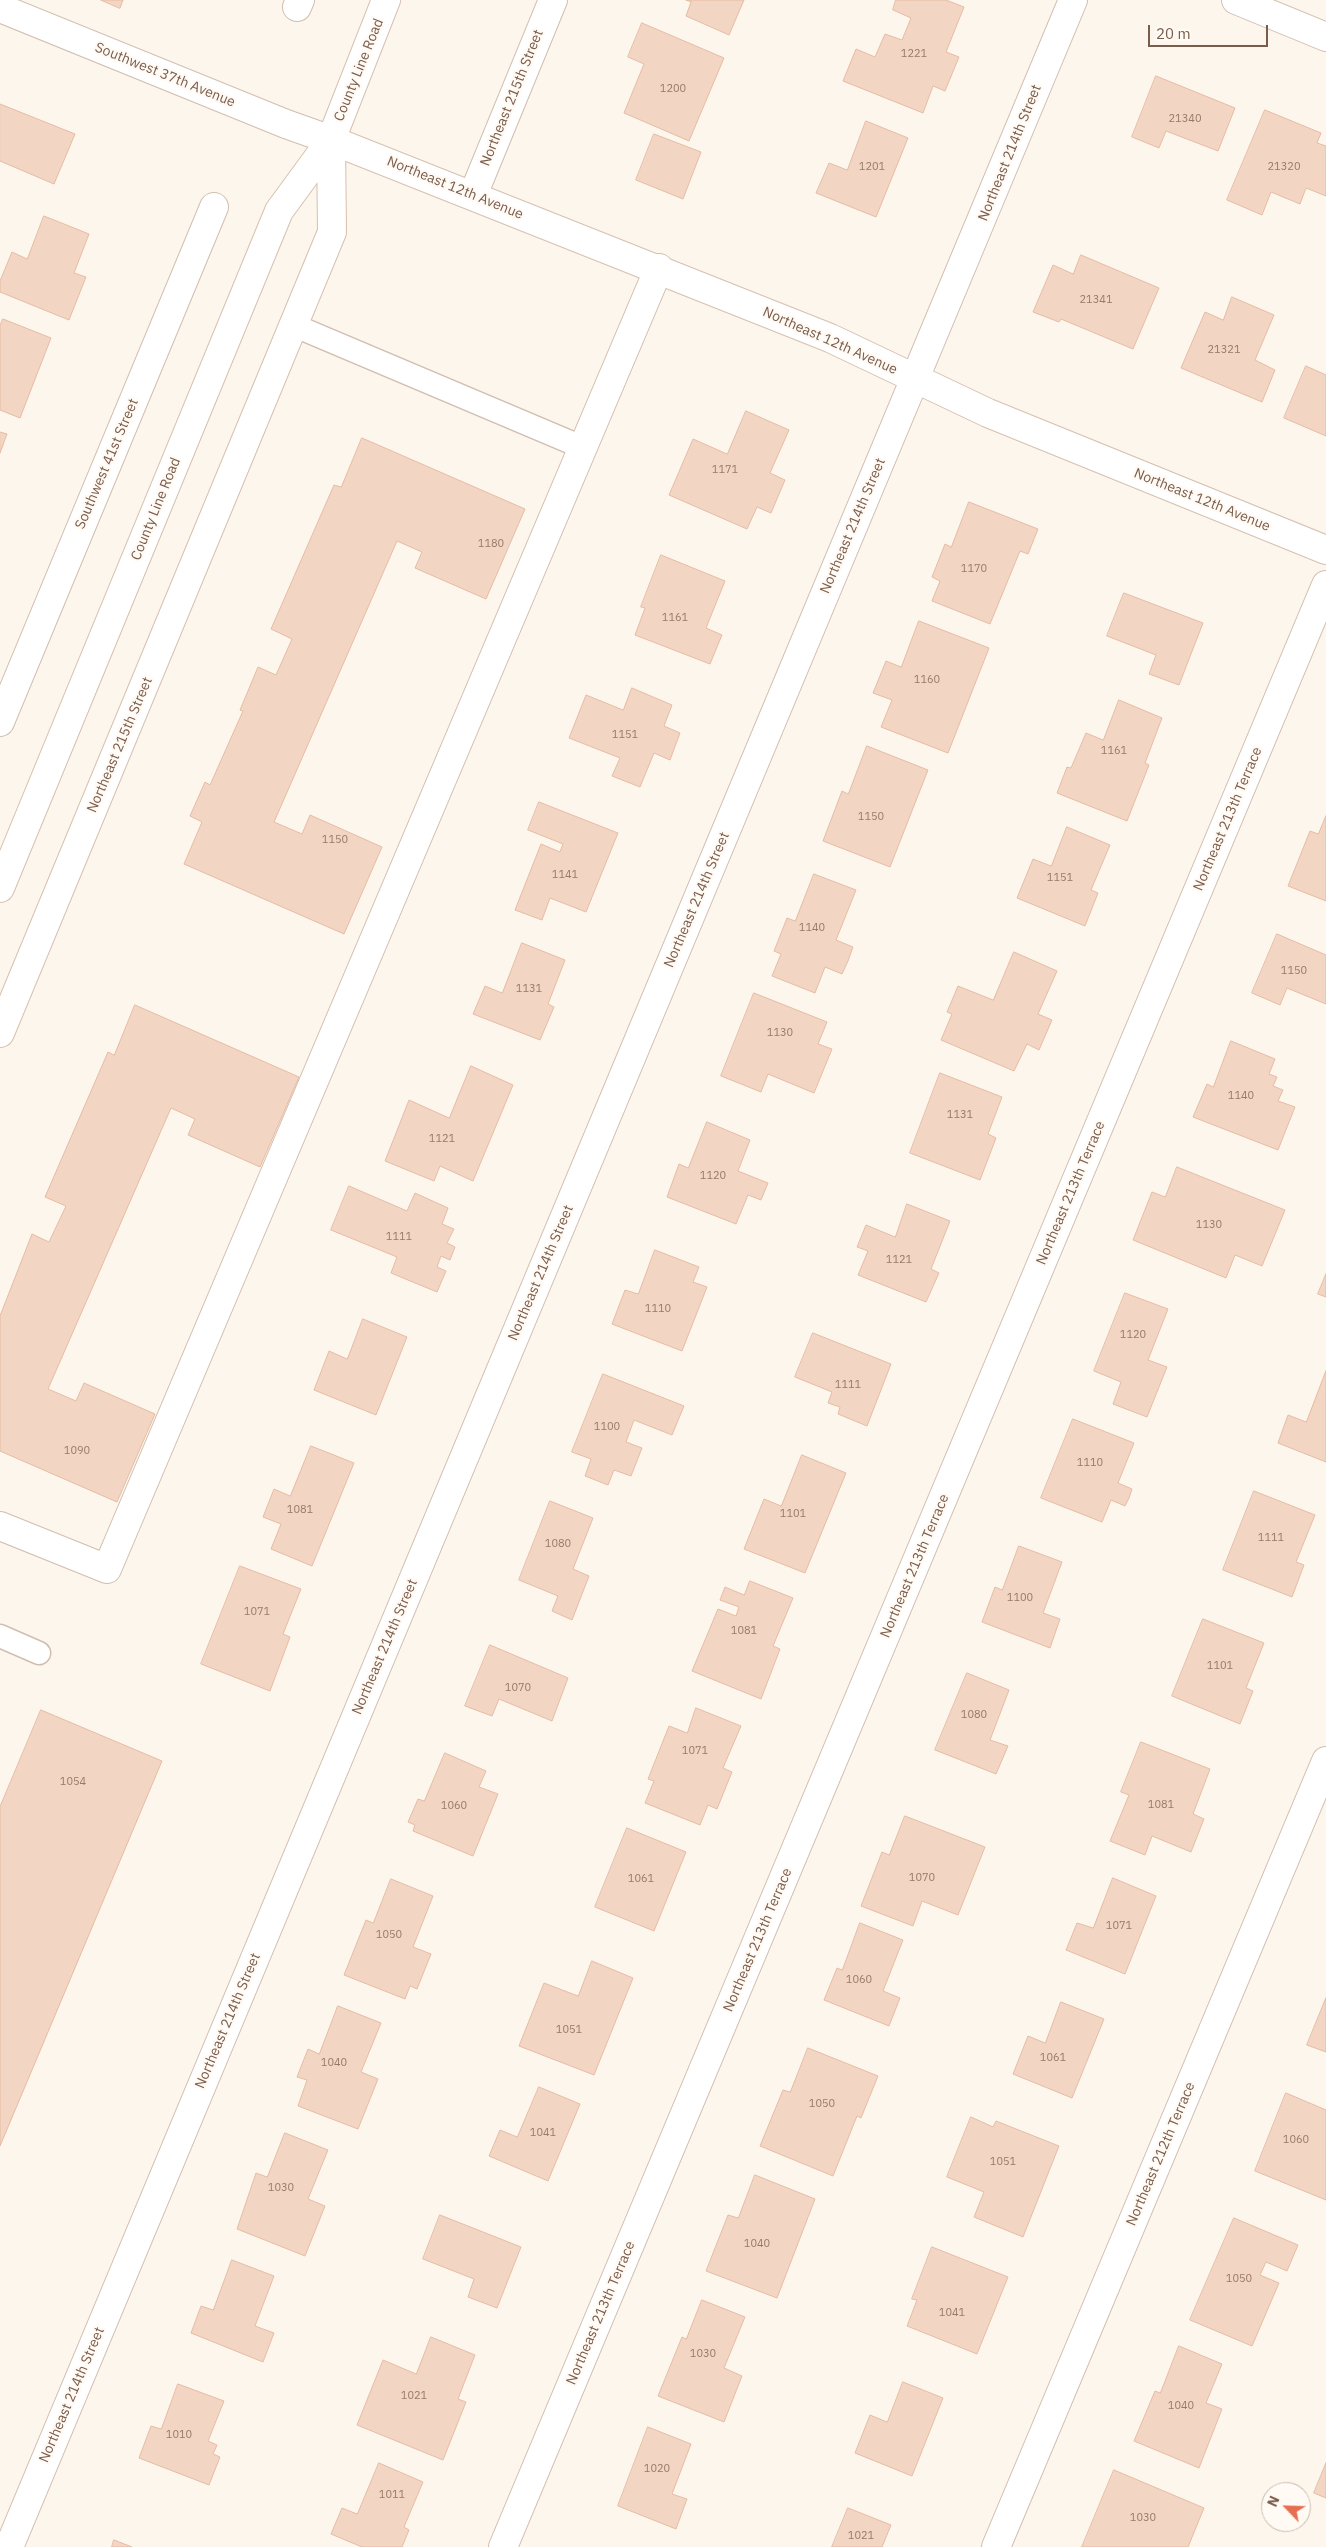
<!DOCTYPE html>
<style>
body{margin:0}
#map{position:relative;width:1326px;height:2547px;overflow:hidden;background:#fdf6ec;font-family:"IBM Plex Sans",sans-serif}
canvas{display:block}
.north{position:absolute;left:1261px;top:2482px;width:50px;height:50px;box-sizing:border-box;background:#fffaf3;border:1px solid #cabbb1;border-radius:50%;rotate:294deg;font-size:14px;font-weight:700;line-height:20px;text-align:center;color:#7a5c4d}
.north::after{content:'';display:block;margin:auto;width:18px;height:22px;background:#e76f51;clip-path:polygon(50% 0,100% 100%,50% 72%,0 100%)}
.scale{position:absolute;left:1148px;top:25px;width:120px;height:22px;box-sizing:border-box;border:2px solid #7a5c4d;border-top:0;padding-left:6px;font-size:15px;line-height:18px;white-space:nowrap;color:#7a5c4d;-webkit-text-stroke:4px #fffaf3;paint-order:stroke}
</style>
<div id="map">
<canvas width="1326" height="2547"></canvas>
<div class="north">N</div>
<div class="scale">20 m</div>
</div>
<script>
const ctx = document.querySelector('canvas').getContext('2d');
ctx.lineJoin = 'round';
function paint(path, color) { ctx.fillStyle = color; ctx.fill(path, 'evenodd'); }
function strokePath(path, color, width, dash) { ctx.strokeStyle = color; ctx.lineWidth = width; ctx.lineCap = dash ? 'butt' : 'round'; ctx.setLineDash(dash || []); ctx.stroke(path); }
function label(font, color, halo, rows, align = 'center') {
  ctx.font = font + ' "IBM Plex Sans",sans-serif'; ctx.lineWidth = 4.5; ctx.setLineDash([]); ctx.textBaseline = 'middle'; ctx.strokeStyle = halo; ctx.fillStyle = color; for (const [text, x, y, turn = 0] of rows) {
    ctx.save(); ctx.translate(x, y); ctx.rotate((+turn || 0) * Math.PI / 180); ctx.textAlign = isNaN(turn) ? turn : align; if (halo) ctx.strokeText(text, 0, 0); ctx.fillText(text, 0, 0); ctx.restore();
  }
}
const building = new Path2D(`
 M101,0H123L120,8Z
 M686,0H744L729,35L686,16L691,2Z
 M896,0H946L964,7L946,52L959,57L945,91L933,86L923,113L843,81L856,49L875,57L885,34L902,40L911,18L893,10Z
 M642,23L724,58L689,141L624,113L644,64L628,57Z
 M1156,76L1235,108L1218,151L1166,131L1159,148L1132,137Z
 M0,104L75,134L54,184L0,161Z
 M1265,110L1321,133L1317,143L1326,146V196L1306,188L1300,204L1271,192L1262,215L1227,200Z
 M866,121L908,138L876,217L816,193L829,163L847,170Z
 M654,134L701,152L683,199L636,180Z
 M44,216L89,234L74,273L86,277L69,320L0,292V281L12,252L27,259Z
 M1081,255L1159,288L1133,349L1061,319L1059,322L1033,312L1053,265L1073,274Z
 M1232,297L1274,315L1255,360L1275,370L1262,402L1181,368L1205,312L1223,320Z
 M3,319L51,338L20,418L0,410V326Z
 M1306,366L1326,375V436L1284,418Z
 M746,411L789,430L770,473L785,480L771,513L757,507L747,529L669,495L693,439L727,454Z
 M0,432L7,434L0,453Z
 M362,438L525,509L486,599L415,568L422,552L397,541L274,822L302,834L310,815L382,847L344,934L184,864L202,822L190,816L205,782L210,785L243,711L240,710L258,667L276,675L292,639L271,629L334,485L341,487Z
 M969,502L1038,529L1028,554L1020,551L990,624L932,601L940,581L932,577L945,544L951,547Z
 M661,555L725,581L706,628L722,635L710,664L635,635L645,608L641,607Z
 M1124,593L1203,623L1179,685L1149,674L1156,655L1107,636Z
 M919,621L989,648L948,753L881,727L892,700L873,693L886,661L901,667Z
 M632,688L672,705L664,726L680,733L670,760L654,753L640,787L612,776L620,758L569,738L586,695L623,710Z
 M1119,700L1162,718L1145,763L1149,765L1127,821L1057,793L1067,767L1071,768L1086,733L1103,740Z
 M867,746L928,770L890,867L823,841L842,791L848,794Z
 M539,802L618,833L586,912L550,898L542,920L515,910L541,844L560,852L563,844L528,830Z
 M1326,816V901L1288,886L1310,831L1318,834Z
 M1067,827L1110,845L1091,890L1098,893L1085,926L1017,898L1033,859L1051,866Z
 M814,874L856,890L836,940L853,947L848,961L842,974L825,967L815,993L772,976L781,954L774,951L787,918L795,921Z
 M1277,934L1326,955V1004L1287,988L1280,1005L1252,993Z
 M522,943L565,960L548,1004L554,1007L540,1040L473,1014L485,986L502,993Z
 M1014,952L1057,971L1038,1014L1052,1020L1039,1050L1027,1044L1014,1071L941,1040L952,1014L947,1012L958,986L993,1000Z
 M754,993L827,1022L818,1044L832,1049L814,1093L768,1074L761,1092L721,1076Z
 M135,1005L299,1077L260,1167L188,1135L195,1119L171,1108L48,1389L76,1401L84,1383L155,1414L117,1502L0,1451V1316L32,1234L49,1242L66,1206L45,1197L108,1052L114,1055Z
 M1231,1041L1275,1059L1269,1074L1277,1077L1273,1086L1283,1090L1278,1101L1295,1107L1278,1150L1193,1117L1207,1084L1213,1087Z
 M471,1066L513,1085L473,1181L440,1166L434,1181L385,1161L409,1100L449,1118Z
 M940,1073L1002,1097L988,1134L996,1138L980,1180L910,1153Z
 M707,1122L750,1140L738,1171L768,1183L761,1200L748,1195L736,1224L667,1197L679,1164L688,1168Z
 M1177,1167L1285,1210L1262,1266L1235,1255L1226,1278L1133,1240L1152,1192L1165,1197Z
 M349,1186L407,1211L415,1193L448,1208L442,1224L454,1229L447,1243L455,1247L450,1260L441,1256L437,1267L446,1271L437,1292L391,1273L397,1257L331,1230Z
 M907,1204L950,1221L931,1269L939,1273L926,1302L858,1275L868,1251L857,1247L866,1225L895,1237Z
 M655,1250L699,1267L693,1282L707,1287L682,1351L612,1324L625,1290L638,1294Z
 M1326,1274V1297L1318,1294Z
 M1125,1293L1168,1309L1148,1360L1167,1367L1147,1417L1113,1404L1121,1382L1094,1371Z
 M363,1319L407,1337L376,1415L314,1390L329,1351L347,1359Z
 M813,1333L891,1364L867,1426L838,1414L840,1407L828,1403L832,1392L795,1377Z
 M1326,1371V1462L1278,1443L1288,1415L1306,1422Z
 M603,1374L684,1406L672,1435L634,1420L626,1442L642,1448L631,1476L614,1470L608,1485L585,1476L591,1459L572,1452Z
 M1073,1419L1134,1443L1118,1483L1132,1489L1129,1498L1125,1506L1111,1500L1102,1522L1041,1498Z
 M311,1446L354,1463L312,1566L271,1549L281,1524L263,1517L274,1489L290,1496Z
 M802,1455L846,1473L805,1573L744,1549L764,1499L781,1506Z
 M1254,1491L1315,1515L1296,1562L1304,1565L1292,1597L1223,1570Z
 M550,1501L593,1518L573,1569L589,1576L572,1620L552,1611L558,1596L519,1580Z
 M1019,1546L1062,1562L1043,1613L1060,1619L1050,1648L982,1622L995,1587L1002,1590Z
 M240,1566L301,1589L283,1634L290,1637L270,1691L201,1664Z
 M750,1581L793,1598L773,1646L780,1649L761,1699L692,1671L718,1609L736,1616L739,1607L720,1600L725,1587L744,1595Z
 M1203,1619L1264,1643L1246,1688L1253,1691L1240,1724L1172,1696Z
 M490,1645L568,1678L552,1721L499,1699L492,1716L465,1706Z
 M967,1673L1009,1690L990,1740L1008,1746L996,1774L935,1750Z
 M696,1708L741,1726L723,1768L732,1772L717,1809L708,1805L700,1825L645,1803L654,1781L648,1779L669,1726L687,1733Z
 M41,1710L162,1761L0,2146V1807Z
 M1141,1742L1210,1769L1193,1814L1204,1819L1191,1852L1152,1836L1145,1855L1110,1841L1129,1795L1121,1792Z
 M445,1753L486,1771L479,1787L498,1794L473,1856L413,1831L415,1825L408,1822L418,1799L424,1801Z
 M905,1816L985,1847L958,1915L922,1901L913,1926L861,1906L882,1852L889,1855Z
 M627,1828L686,1852L654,1931L595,1907Z
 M1113,1878L1156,1896L1125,1974L1066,1950L1077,1923L1093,1928Z
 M391,1879L433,1896L413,1947L431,1954L417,1989L410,1986L405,1999L344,1975L366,1920L373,1923Z
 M860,1923L903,1940L883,1991L900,1998L889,2026L824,2000L837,1968L842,1970Z
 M592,1961L633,1978L594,2075L519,2046L544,1983L578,1996Z
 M1326,1998V2052L1307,2045Z
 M1061,2002L1104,2019L1072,2098L1013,2074L1028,2036L1045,2043Z
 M338,2006L381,2023L361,2072L378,2079L358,2129L298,2106L307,2080L297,2077L308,2049L319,2054Z
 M808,2048L878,2076L861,2118L857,2116L833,2176L760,2146L783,2090L790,2092Z
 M539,2087L580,2104L548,2181L489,2156L500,2130L517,2137Z
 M1286,2093L1326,2110V2200L1255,2171Z
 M971,2117L993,2127L996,2121L1059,2146L1023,2237L974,2217L984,2192L947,2177Z
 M285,2133L328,2150L308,2199L325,2206L305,2256L237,2229L256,2173L267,2177Z
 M755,2175L815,2199L777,2298L706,2271L728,2215L738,2218Z
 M440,2215L521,2247L497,2308L468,2297L474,2279L423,2259Z
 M1234,2218L1298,2245L1287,2271L1266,2262L1260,2275L1279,2283L1252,2346L1190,2320Z
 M932,2247L1008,2277L977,2354L907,2326L917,2300L912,2299Z
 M232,2260L274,2276L255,2326L274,2333L263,2362L191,2333L201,2306L213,2310Z
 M702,2300L745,2317L724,2368L742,2376L724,2422L658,2396L682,2337L686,2339Z
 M431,2337L475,2355L458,2399L466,2402L443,2460L357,2425L383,2360L416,2374Z
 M1179,2346L1222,2364L1206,2403L1222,2409L1199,2468L1134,2441L1155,2391L1160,2393Z
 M903,2382L943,2398L912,2476L855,2453L870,2415L887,2422Z
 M178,2384L224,2401L208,2441L217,2445L213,2454L220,2457L209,2485L139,2458L151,2426L161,2429Z
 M648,2427L691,2444L672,2494L687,2499L676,2529L618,2506Z
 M379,2463L423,2482L404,2527L409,2530L402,2547H362L331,2534L342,2508L357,2514Z
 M1326,2463V2498L1314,2493Z
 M1114,2470L1204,2508L1188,2547H1082Z
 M848,2508L891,2525L882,2547H832Z
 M114,2540L132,2547H112Z`);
const lane = new Path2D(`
 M293,325L584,448
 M0,1636L39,1653`);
const street = new Path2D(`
 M1236,0L1326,37
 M297,7L300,0
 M0,8L286,124L331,140
 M473,195L553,0
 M0,722L214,207
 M0,1526L107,1569L659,268
 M9,2547L1073,0
 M503,2547L1326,585
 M996,2547L1326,1761`);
const secondary = new Path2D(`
 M331,140L830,338L988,413L1326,550
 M0,888L279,211L331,140L386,0
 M0,1033L332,232L331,140`);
const numberNames = [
 ["1221",914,54],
 ["1200",673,89],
 ["21340",1185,119],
 ["1201",872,167],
 ["21320",1284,167],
 ["21341",1096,300],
 ["21321",1224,350],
 ["1171",725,470],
 ["1180",491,544],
 ["1170",974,569],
 ["1161",675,618],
 ["1160",927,680],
 ["1151",625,735],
 ["1161",1114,751],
 ["1150",871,817],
 ["1150",335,840],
 ["1141",565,875],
 ["1151",1060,878],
 ["1140",812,928],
 ["1150",1294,971],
 ["1131",529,989],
 ["1130",780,1033],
 ["1140",1241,1096],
 ["1131",960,1115],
 ["1121",442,1139],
 ["1120",713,1176],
 ["1130",1209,1225],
 ["1111",399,1237],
 ["1121",899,1260],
 ["1110",658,1309],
 ["1120",1133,1335],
 ["1111",848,1385],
 ["1100",607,1427],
 ["1090",77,1451],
 ["1110",1090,1463],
 ["1081",300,1510],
 ["1101",793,1514],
 ["1111",1271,1538],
 ["1080",558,1544],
 ["1100",1020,1598],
 ["1071",257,1612],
 ["1081",744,1631],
 ["1101",1220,1666],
 ["1070",518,1688],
 ["1080",974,1715],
 ["1071",695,1751],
 ["1054",73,1782],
 ["1081",1161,1805],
 ["1060",454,1806],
 ["1070",922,1878],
 ["1061",641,1879],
 ["1071",1119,1926],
 ["1050",389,1935],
 ["1060",859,1980],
 ["1051",569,2030],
 ["1061",1053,2058],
 ["1040",334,2063],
 ["1050",822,2104],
 ["1041",543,2133],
 ["1060",1296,2140],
 ["1051",1003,2162],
 ["1030",281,2188],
 ["1040",757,2244],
 ["1050",1239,2279],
 ["1041",952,2313],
 ["1030",703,2354],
 ["1021",414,2396],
 ["1040",1181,2406],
 ["1010",179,2435],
 ["1020",657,2469],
 ["1011",392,2495],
 ["1030",1143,2518],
 ["1021",861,2536]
];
const streetNames = [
 ["County Line Road",359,70,-68],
 ["Southwest 37th Avenue",165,75,22],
 ["Northeast 215th Street",512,98,-68],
 ["Northeast 214th Street",1010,153,-68],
 ["Northeast 12th Avenue",455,188,22],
 ["Northeast 12th Avenue",830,341,24],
 ["Southwest 41st Street",107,464,-67],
 ["Northeast 12th Avenue",1202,500,22],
 ["County Line Road",156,509,-68],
 ["Northeast 214th Street",853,526,-67],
 ["Northeast 215th Street",120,745,-67],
 ["Northeast 213th Terrace",1228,819,-67],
 ["Northeast 214th Street",697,900,-67],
 ["Northeast 213th Terrace",1071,1193,-67],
 ["Northeast 214th Street",541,1273,-67],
 ["Northeast 213th Terrace",915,1566,-67],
 ["Northeast 214th Street",385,1647,-67],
 ["Northeast 213th Terrace",758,1940,-67],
 ["Northeast 214th Street",228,2021,-67],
 ["Northeast 212th Terrace",1161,2154,-67],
 ["Northeast 213th Terrace",601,2313,-67],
 ["Northeast 214th Street",72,2395,-67]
];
paint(building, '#f3d5c3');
strokePath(building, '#e6bba3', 1);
strokePath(lane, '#d1beb0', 25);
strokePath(street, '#d1beb0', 30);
strokePath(secondary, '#d6c0b0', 30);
strokePath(lane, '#fff', 22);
strokePath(street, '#fff', 28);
strokePath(secondary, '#fff', 28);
label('11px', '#987a6a', null, numberNames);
label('14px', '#7a5c4d', '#fffaf3', streetNames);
</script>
